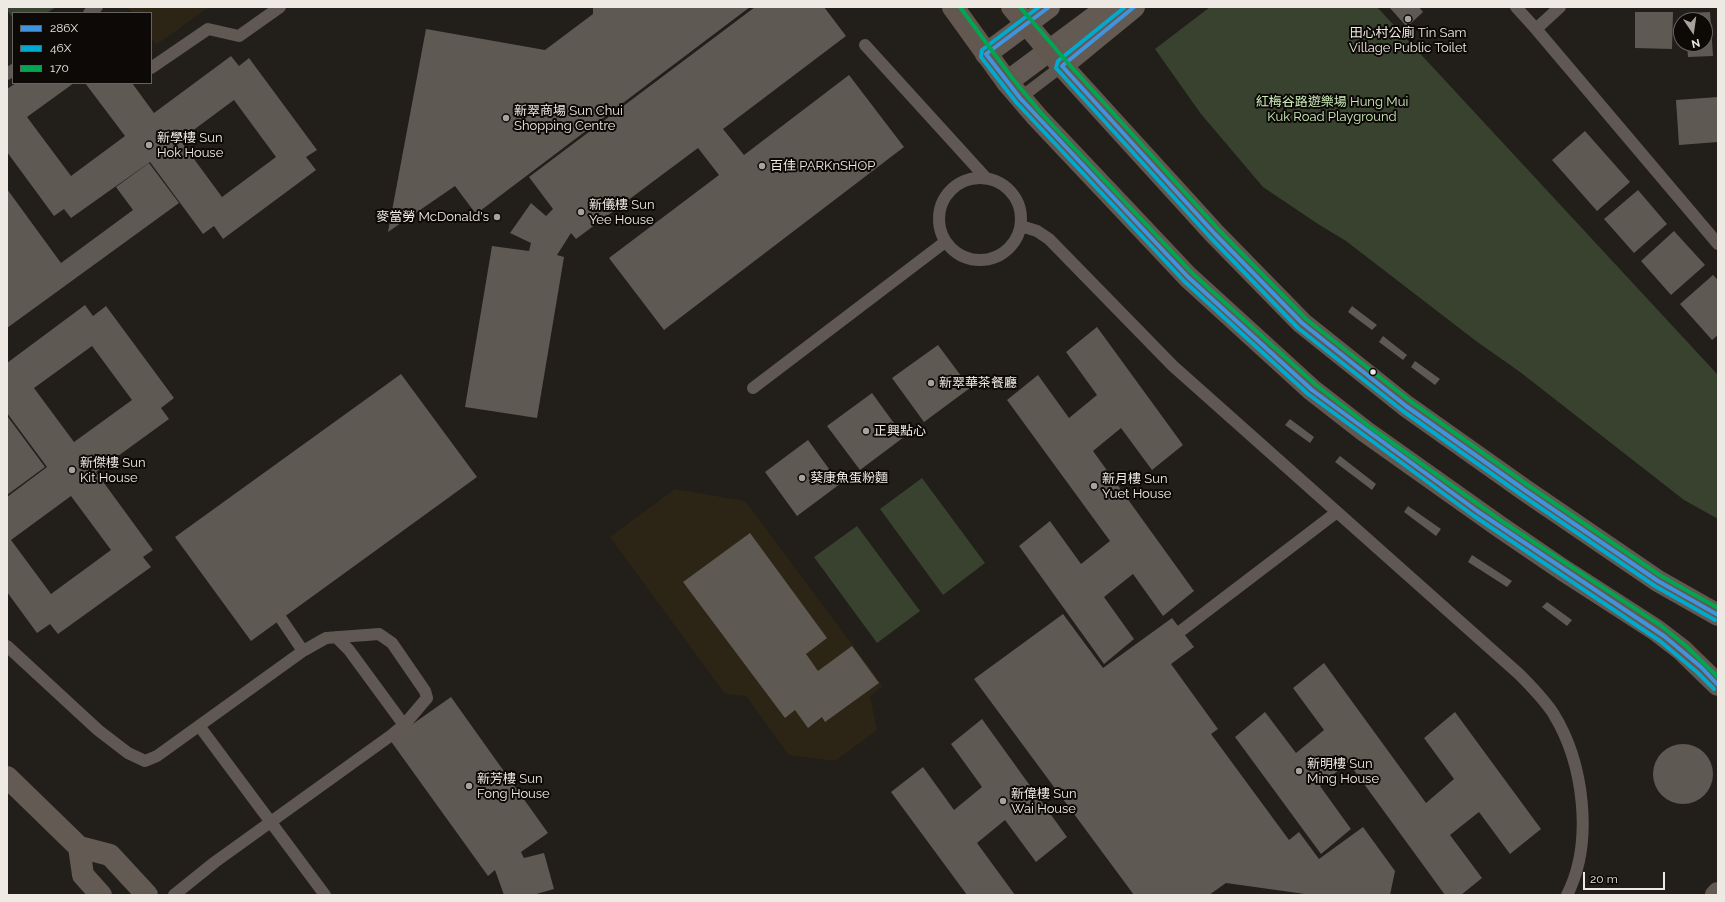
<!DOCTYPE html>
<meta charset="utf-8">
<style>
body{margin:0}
#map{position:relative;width:1725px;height:902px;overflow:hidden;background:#221e19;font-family:Raleway,sans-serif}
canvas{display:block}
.frame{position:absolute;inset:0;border:8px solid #efe9e3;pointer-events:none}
.legend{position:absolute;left:12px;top:12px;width:140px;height:72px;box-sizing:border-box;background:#0c0906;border:1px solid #67635e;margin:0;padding:5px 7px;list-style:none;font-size:12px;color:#efe9e3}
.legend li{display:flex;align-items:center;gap:8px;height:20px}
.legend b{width:20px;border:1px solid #67635e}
.north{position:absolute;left:1673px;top:12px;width:40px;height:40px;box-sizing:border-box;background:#0c0906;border:1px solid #67635e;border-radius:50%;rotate:167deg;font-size:11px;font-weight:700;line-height:16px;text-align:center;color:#efe9e3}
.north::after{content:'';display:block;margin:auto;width:14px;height:18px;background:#a7a29c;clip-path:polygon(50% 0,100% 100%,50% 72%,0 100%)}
.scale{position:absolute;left:1583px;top:872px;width:82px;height:18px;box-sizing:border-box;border:2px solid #efe9e3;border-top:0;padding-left:5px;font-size:12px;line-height:14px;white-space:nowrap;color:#efe9e3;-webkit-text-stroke:3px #0c0906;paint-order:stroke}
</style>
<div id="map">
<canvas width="1725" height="902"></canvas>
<div class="frame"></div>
<ul class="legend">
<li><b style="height:5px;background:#4094de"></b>286X</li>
<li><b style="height:5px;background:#00a9ce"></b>46X</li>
<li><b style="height:5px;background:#00a651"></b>170</li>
</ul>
<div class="north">N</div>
<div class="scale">20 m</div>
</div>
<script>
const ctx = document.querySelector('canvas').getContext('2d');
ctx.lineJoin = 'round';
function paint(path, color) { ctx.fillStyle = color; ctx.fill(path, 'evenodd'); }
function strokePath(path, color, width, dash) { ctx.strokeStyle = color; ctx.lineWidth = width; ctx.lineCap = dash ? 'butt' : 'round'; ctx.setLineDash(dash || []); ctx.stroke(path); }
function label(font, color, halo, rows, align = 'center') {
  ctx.font = font + ' Raleway,"Noto Sans TC",sans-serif'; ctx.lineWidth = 4; ctx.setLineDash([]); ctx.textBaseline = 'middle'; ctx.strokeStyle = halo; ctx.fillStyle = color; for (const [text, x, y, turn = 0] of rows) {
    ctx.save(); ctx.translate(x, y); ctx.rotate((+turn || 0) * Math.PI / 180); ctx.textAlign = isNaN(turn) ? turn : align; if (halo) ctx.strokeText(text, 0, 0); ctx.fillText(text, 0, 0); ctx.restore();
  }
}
const education = new Path2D(`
 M127,7H209L156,45L151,38V13H132Z
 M675,489L745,501L883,686L870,696L877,730L835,761L789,755L746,696L725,694L610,537Z`);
const green = new Path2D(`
 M7,7H56L47,13H13V18L7,10Z
 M1210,7H1377L1718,375V519L1684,500L1520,372L1476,341L1346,241L1318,224L1263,187L1201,114L1155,49Z
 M922,478L985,563L943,595L880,509Z
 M857,526L920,611L877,643L814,557Z`);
const building = new Path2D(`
 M593,7H750L476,214L455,186L388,232L426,29L545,50L593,14Z
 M755,7H824L846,36L723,129L744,155L849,75L904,147L664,330L609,258L719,175L698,148L576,239L571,233L557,255L564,257L537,418L465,407L492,246L529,251L531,243L510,233L531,203L546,216L553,209L529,177Z
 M1389,7H1419L1423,12L1407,27Z
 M1635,12H1673L1672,49L1635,48Z
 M1710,12L1713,56L1688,57L1687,44H1705V20H1686V13Z
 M231,56L239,66L249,58L317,150L306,157L316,170L223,239L214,226L203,234L150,162L71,218L64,209L54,216L7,152V89L16,83H74L27,117L71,176L125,136L85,83H132L154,113ZM234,100L276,157L222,197L180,140Z
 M1718,97V142L1679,145L1676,100Z
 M1585,131L1630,182L1597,211L1552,160Z
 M149,163L179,203L7,328V189L61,263L133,210L116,187Z
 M1638,190L1667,224L1634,253L1604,219Z
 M1674,231L1705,265L1671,295L1641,261Z
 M1713,275L1718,280V335L1712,340L1680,304Z
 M85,305L93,316L106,306L174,398L161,408L169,419L96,472L153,550L143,557L151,567L58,634L50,624L37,633L7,592V497L47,467L7,413V363ZM92,346L132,400L74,442L34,388ZM71,496L111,550L51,594L11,540Z
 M1352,306L1377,325L1372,330L1348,312Z
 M1097,327L1183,445L1152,470L1121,428L1093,451L1194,591L1163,616L1133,574L1104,597L1134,639L1104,664L1019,546L1050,521L1081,564L1110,541L1007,400L1038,375L1069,418L1097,395L1066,352Z
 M1383,336L1407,355L1403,360L1379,342Z
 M938,345L970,388L924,422L892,378Z
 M1415,361L1440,379L1435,385L1411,367Z
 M401,374L477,477L251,641L175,537Z
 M872,393L904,437L860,470L827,426Z
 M8,417L45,467L7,495V418Z
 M1290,419L1314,437L1310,443L1285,425Z
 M808,440L840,484L797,516L765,472Z
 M1340,456L1376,484L1372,490L1335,462Z
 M1408,506L1441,529L1436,536L1404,512Z
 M750,533L827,638L806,654L818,671L852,646L879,683L825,722L822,717L808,728L795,710L785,718L683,582Z
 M1472,555L1512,581L1507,587L1468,562Z
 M1547,602L1572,620L1567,626L1542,607Z
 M1063,614L1103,668L1172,618L1194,647L1171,664L1218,729L1211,734L1289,840L1299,832L1319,859L1363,827L1395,871L1390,895H1312L1226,883L1209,895H1134L974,679Z
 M1324,663L1426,803L1454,779L1424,738L1455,712L1541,829L1510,854L1479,812L1450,835L1482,878L1461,895H1445L1348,762L1320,786L1351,829L1321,854L1235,737L1265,712L1296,753L1324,730L1293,688Z
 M451,697L548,833L521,852L524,858L544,853L554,889L533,895H504L495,870L488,876L390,740Z
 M982,719L1067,837L1036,862L1005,820L977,843L1015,895H967L891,792L923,767L954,810L982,787L951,744Z
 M1653 774a30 30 0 1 1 60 0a30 30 0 1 1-60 0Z`);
const lane = new Path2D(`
 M1516,7L1536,29L1560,7
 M89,13L97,7
 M1536,29L1718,244
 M865,45L986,178
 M151,68L208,29L239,36L280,7
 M7,74L13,70
 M1020,98L1062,66
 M939 219a41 41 0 1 1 82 0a41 41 0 1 1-82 0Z
 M1021,226L1037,231L1049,239L1173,366L1519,674C1531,686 1543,698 1553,713C1584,763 1594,842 1567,895
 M753,388L945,242
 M282,620L303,651
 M1182,630L1337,512
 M336,637L349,650L404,725
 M7,646L98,730L128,753L145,761L157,756L303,651L326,638L379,634L392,643L425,691L427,698L404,725L393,734L215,862L174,895
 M200,727L325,895`);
const secondary = new Path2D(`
 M986,54L1049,7
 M1062,66L1134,7
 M1007,82L1108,7
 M7,777L79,847L110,855L147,895
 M79,847L83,875L101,895`);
const primary = new Path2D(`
 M953,7L1007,82L1037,117L1188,277L1312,390L1366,432L1500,527L1563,570L1656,630L1682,650L1718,685
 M1012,7L1062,66L1214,233L1302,323L1406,406L1526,491L1658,581L1718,615
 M1716,895L1718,893`);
const bus1 = new Path2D(`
 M1049,7L986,54L1020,98L1188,277L1312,390L1477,511L1664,636L1701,667L1718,685
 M1134,7L1062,66L1214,233L1302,323L1406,406L1526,491L1658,581L1718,615`);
const bus2 = new Path2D(`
 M1039,7L982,50L981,57L1016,102L1184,281L1308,394L1474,516L1660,641L1697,672L1714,689
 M1125,7L1058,61L1056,68L1210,237L1298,328L1403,411L1523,496L1655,586L1715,620`);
const bus3 = new Path2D(`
 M960,7L1012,78L1041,113L1192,273L1316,385L1370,427L1503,522L1660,625L1686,646L1718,677
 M1020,7L1067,62L1218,229L1306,319L1410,401L1529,486L1661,576L1718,608`);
const markers = [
 [1408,19,4,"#a7a29c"],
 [506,118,4,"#a7a29c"],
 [149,145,4,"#a7a29c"],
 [762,166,4,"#a7a29c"],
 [581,212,4,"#a7a29c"],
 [497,217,4,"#a7a29c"],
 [1373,372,3.5,"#efe9e3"],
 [931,383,4,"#a7a29c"],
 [866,431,4,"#a7a29c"],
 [72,470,4,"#a7a29c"],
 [802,478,4,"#a7a29c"],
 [1094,486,4,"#a7a29c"],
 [1299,771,4,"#a7a29c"],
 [469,786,4,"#a7a29c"],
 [1003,801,4,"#a7a29c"]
];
const poiNames = [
 ["田心村公廁 Tin Sam",1408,33,"center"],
 ["Village Public Toilet",1408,48,"center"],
 ["新翠商場 Sun Chui",514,111],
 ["Shopping Centre",514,126],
 ["新學樓 Sun",157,138],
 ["Hok House",157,153],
 ["百佳 PARKnSHOP",770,166],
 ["新儀樓 Sun",589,205],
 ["Yee House",589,220],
 ["麥當勞 McDonald's",489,217,"right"],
 ["新翠華茶餐廳",939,383],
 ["正興點心",874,431],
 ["新傑樓 Sun",80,463],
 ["Kit House",80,478],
 ["葵康魚蛋粉麵",810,478],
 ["新月樓 Sun",1102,479],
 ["Yuet House",1102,494],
 ["新明樓 Sun",1307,764],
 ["Ming House",1307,779],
 ["新芳樓 Sun",477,779],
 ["Fong House",477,794],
 ["新偉樓 Sun",1011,794],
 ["Wai House",1011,809]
];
const parkNames = [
 ["紅梅谷路遊樂場 Hung Mui",1332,102],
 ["Kuk Road Playground",1332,117]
];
paint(education, '#2c2516');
paint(green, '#38422f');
paint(building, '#5e5953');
strokePath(lane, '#605852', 12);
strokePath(secondary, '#635a53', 22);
strokePath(primary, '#625850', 22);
strokePath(bus1, '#4094de', 4);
strokePath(bus2, '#00a9ce', 4);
strokePath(bus3, '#00a651', 4);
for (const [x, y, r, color] of markers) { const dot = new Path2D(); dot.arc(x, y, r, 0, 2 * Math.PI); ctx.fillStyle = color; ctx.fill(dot); strokePath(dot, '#0c0906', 1.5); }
label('13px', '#efe9e3', '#0c0906', poiNames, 'left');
label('13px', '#cdebbb', '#0c0906', parkNames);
</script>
